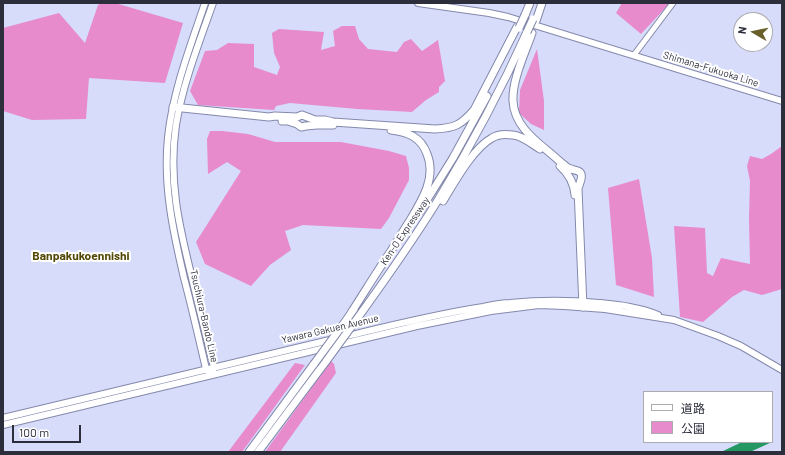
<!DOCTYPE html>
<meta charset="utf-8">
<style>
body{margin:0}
#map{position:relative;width:785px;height:455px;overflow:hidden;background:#d7dcfb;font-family:Barlow,"Noto Sans JP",sans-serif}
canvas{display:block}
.frame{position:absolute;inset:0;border:4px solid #2c2e3c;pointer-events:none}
.legend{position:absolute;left:643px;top:391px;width:130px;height:52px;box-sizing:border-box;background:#fff;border:1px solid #ababb1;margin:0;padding:5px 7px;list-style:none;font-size:12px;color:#2c2e3c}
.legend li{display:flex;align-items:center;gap:8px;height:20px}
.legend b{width:20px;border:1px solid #ababb1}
.north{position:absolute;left:733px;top:12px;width:40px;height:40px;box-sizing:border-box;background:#fff;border:1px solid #ababb1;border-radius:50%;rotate:279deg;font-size:11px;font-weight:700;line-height:16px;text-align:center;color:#2c2e3c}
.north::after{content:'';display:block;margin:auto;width:14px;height:18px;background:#695f2b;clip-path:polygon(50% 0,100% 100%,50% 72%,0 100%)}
.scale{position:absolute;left:12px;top:425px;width:69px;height:18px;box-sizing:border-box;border:2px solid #2c2e3c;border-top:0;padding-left:5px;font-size:12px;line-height:14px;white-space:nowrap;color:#2c2e3c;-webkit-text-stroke:3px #fff;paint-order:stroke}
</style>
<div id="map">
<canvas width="785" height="455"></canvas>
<div class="frame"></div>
<ul class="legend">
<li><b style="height:5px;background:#fff"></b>道路</li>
<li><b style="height:11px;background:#e78bcd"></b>公園</li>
</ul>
<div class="north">N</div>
<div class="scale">100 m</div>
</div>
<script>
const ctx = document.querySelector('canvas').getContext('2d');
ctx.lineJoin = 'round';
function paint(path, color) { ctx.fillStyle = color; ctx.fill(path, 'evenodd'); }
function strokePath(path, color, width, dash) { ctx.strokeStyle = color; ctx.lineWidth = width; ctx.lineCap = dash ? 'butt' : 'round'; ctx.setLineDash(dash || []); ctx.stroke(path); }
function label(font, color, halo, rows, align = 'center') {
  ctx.font = font + ' Barlow,sans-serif'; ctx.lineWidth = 4; ctx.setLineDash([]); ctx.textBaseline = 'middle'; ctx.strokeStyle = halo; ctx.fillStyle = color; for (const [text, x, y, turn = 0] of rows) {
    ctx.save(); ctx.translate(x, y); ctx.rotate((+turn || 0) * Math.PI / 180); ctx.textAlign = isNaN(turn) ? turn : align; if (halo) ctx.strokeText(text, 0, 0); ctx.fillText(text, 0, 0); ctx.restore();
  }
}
const green = new Path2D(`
 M102,3H115L183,23L165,83L89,78L86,119L32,120L3,111V28L59,13L85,43L98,5Z
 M622,3H670L641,34L616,13Z
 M342,26H355L359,39L368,49L397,52L404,42L411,39L422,51L438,40L445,81L439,87V92L426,100L412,112L357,109L290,103L276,106L274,110L198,105L190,91L205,51L217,50L228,43L254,44V67L277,75L280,67L274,53L272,33L279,29L324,32L321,50L335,46L333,31Z
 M537,49L544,101V130L531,124L519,113L520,90Z
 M210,131H222L248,134L275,142H341L389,151L406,156L409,168V180L389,218L381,229L303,225L285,231L291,250L270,265L251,286L205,264L196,242L241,171L227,162L208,174L207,139Z
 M782,146V289L762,295L744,290L732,297L703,322L680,317L674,226L705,228L707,273L713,276L721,258L750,264L749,219L750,181L747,166L750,156L762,159L771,154Z
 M639,179L652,258L654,297L616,285L608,188Z
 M331,361L334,364L336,373L280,452H265Z
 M295,363L305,365L242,452H228Z`);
const water = new Path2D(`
 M742,442H772L750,452H721Z`);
const minor = new Path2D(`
 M634,55L673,3`);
const major = new Path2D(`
 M205,3C190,47 173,91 168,137C163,185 173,231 184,278C192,308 199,339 206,369L208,371
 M213,3C199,43 183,83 176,125C168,180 179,226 192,278C199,308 207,338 214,367L213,370
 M418,3L489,13L508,17L782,101
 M343,337C389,326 436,314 483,307C492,305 501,303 510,303C540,300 569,300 599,303C619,305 640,307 658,315
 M3,418L334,339
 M3,425L417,326L491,311L539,305L564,306L605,309L674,320L718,336L741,346L782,370`);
const highway = new Path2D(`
 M525,15L530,3
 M536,21L542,3
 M532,33C525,53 512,80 513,101C514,124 533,139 549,152C555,157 561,163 568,168C572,170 580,170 581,174C583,178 579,184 578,189L583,307
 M173,107L192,109L269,117L275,116L297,117L302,115L315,120H325L333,122L435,129C455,128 461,125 474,110L517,27
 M282,121H288L297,124L301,127L306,126L317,125H333
 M560,166C569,174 574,183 575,195
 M443,201C454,183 473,148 492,138C498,134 506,134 513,135C523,136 532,144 540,149
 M420,211L453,158L487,96
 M351,313C364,293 376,273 389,254C396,243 402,233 409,222C421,202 437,178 427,154C421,137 408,132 391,130
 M354,323C383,283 412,242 438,200C471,146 501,90 527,32
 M342,326L354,309
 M249,452L314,364
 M258,452L327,360`);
const highwayBridge = new Path2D(`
 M519,28L525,15
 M527,32L533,19
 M327,360L354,323
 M314,364L342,326`);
const streetNames = [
 ["Shimana-Fukuoka Line",711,69,17],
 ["Ken-O Expressway",405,231,-56],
 ["Tsuchiura-Bando Line",204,316,77],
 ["Yawara Gakuen Avenue",330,329,-13]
];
const quarterNames = [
 ["Banpakukoennishi",81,256]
];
paint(green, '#e78bcd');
paint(water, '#239863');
strokePath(minor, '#8489ac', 7);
strokePath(major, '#8489ac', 8);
strokePath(highway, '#8489ac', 9);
strokePath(minor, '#fff', 5);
strokePath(major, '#fff', 6);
strokePath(highway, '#fff', 7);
strokePath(highwayBridge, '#8489ac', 9, []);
strokePath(highwayBridge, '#fff', 7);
label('10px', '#2c2e3c', '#fff', streetNames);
label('bold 12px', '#534805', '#fff', quarterNames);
</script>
